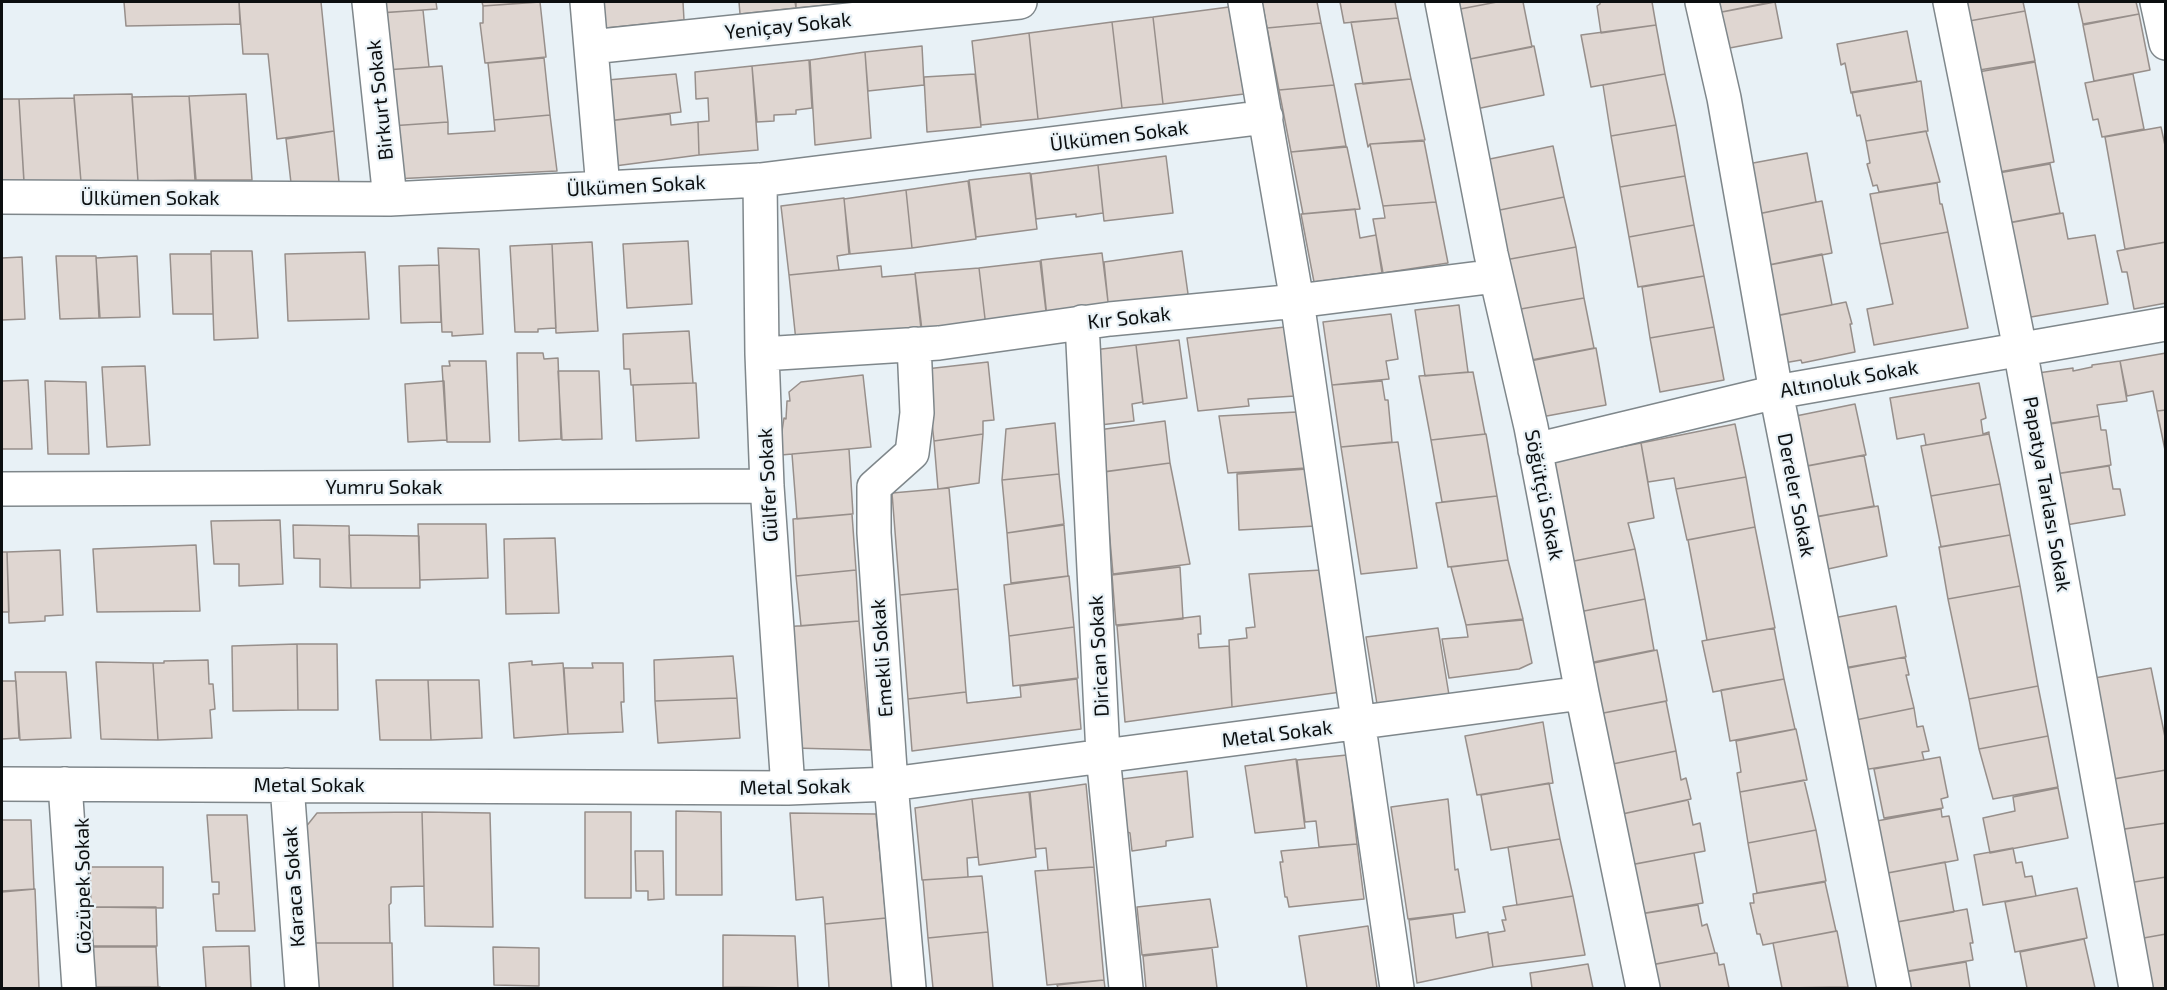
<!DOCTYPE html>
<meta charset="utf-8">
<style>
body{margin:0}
#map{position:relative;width:2167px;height:990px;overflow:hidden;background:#e8f1f6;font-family:"Exo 2",sans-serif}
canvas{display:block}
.frame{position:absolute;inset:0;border:3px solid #0c0f10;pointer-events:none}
</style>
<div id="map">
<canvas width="2167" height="990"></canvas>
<div class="frame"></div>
</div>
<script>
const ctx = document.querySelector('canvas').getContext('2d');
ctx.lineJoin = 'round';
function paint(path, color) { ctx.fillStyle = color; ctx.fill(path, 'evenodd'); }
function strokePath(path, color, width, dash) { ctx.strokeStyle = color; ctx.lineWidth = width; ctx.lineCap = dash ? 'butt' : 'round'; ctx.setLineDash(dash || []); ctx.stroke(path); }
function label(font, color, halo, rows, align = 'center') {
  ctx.font = font + ' "Exo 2",sans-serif'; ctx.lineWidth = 4.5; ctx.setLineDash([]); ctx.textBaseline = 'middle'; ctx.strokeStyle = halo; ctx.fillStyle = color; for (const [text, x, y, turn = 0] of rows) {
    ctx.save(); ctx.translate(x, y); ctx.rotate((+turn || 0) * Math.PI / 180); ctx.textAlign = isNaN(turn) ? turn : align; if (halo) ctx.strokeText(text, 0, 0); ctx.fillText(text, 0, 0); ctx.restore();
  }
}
const building = new Path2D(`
 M124,2H239L240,24L126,26Z
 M239,2H321L334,131L277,139L268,54H243Z
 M379,2H436L437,9L380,13Z
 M482,2H536L483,6Z
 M540,2L546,57L485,63L480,23H483V6Z
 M592,2H683L684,20L596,29Z
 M739,2H795L796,8L740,14Z
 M796,2H859L796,8Z
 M1262,2H1317L1321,23L1267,28Z
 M1340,2H1395L1398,18L1344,23Z
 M1453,2H1497L1455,10Z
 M1497,2H1523L1532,47L1465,60L1455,10Z
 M1600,2H1652L1656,25L1601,33L1597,6L1600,4Z
 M1704,2H1771L1707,15Z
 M1775,2L1782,38L1714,51L1706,15Z
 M1953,2H2023L2025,11L1958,23Z
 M2078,2H2136L2139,14L2083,24Z
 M1229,7L1244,94L1163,104L1153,17Z
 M423,10L429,67L385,70L378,13Z
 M2025,11L2035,61L1967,72L1958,23Z
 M2139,14L2150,70L2094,81L2083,25Z
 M1153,17L1163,104L1122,108L1112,22Z
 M1398,18L1411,79L1363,84L1351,22Z
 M1112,22L1122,108L1038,119L1029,33Z
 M1321,23L1334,85L1279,90L1267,28Z
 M1656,25L1665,74L1591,87L1581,35Z
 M1907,31L1917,82L1851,93L1845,63L1841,65L1837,44Z
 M1029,33L1038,119L981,125L972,41Z
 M922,46L924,85L868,91L865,52Z
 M1534,46L1544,95L1476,109L1465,60Z
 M865,52L871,138L815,145L810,60Z
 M544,58L550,115L494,120L488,63Z
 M809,60L812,108L796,110V114L774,115V121L757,122L752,66Z
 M2035,62L2054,162L1988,174L1967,74Z
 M442,66L448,122L390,126L385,70Z
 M752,66L758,150L699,155L698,122L709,121L708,98L696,99L695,72Z
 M676,74L681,112L599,122L596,81Z
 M975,74L981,127L927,132L924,77Z
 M1665,74L1676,125L1611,136L1603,85Z
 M2133,74L2144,129L2102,137L2098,119L2093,120L2085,83Z
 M1411,79L1425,140L1370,144L1368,147L1355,84Z
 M1921,81L1928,131L1866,141L1860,115L1857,116L1852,92Z
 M1334,85L1346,146L1291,152L1279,90Z
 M132,94L138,181L81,182L74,95Z
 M246,94L252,180H196L189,96Z
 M189,96L195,180L138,181L132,97Z
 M74,98L81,182L24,181L19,99Z
 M2,99H19L24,183L2,182Z
 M670,114L671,125L698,122L699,155L607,167L599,122Z
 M550,115L557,171L394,179L390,126L448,122V134L495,131L494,120Z
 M1676,125L1685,176L1620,187L1611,136Z
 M2161,127L2166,150V242L2125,249L2105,137Z
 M334,131L339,182L291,183L286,139Z
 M1926,131L1940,182L1879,192L1877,185L1873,186L1867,164L1870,163L1866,141Z
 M1424,141L1436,202L1383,206L1370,144Z
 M1553,146L1564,197L1495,211L1485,160Z
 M1347,147L1360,209L1303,214L1291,152Z
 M1807,153L1816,202L1748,216L1737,166Z
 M1166,156L1173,213L1104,221L1098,165Z
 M2050,164L2060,213L1997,225L1987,175Z
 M1098,165L1103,213L1076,217V214L1036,219L1031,174Z
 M1030,173L1037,229L976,237L969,180Z
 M1685,176L1694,225L1629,237L1620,187Z
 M968,181L976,239L912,248L906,190Z
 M1937,183L1940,204H1942L1948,232L1880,244L1870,194Z
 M906,190L912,248L850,254L844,199Z
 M1564,197L1576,247L1505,260L1495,211Z
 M844,198L849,254L837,256L839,270L789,275L781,206Z
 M1822,201L1832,253L1759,267L1748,216Z
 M1436,202L1448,263L1383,273L1373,219L1385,218L1383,206Z
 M1355,209L1360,238L1376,235L1382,273L1314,282L1301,214Z
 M2063,213L2068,239L2095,235L2108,304L2019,319L1998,225Z
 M1694,225L1704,276L1638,287L1629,237Z
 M1948,232L1968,328L1874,345L1867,309L1893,304L1880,244Z
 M688,241L692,304L627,308L623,244Z
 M592,242L598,331L556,333L552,244Z
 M2166,242V303L2134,309L2127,272H2122L2117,251Z
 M552,244L556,328L538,329V332H515L510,246Z
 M1576,247L1584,298L1515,310L1505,260Z
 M438,248L479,249L483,334L452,336V332H442Z
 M211,251H252L258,338L214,340Z
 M1182,251L1189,301L1109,312L1104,262Z
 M365,252L369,319L288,321L285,254Z
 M1102,253L1109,310L1047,317L1041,260Z
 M170,254H211L213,314H173Z
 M1822,254L1832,305L1769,317L1759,267Z
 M56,256H96L99,318L60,319Z
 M137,256L140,317L100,318L96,258Z
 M22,257L25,319L2,320V258Z
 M1040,261L1047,320L986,327L979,268Z
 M439,265L441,322L401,323L399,266Z
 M881,266L882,277L915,274L921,329L796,341L789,275Z
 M979,268L986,327L922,330L915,273Z
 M1704,276L1714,327L1650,338L1642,287Z
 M1584,298L1594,348L1526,361L1515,310Z
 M1846,302L1852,324H1850L1855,352L1802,363L1801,360L1778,364L1766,318Z
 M1459,305L1468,372L1425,376L1415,310Z
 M1391,314L1398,359L1386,361L1389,379L1332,385L1323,322Z
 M1285,327L1295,396L1248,399L1249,406L1198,411L1187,338Z
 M1714,327L1724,380L1660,392L1650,338Z
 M689,331L693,383L631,385L630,369H624L623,334Z
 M1179,340L1187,398L1143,404L1136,345Z
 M1136,345L1143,402L1132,404L1134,421L1100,425L1093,350Z
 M1596,348L1606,405L1536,418L1525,362Z
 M517,353H543L544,359L558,358L561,439L519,441Z
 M2166,353V410L2157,411L2153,391L2127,396L2120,361Z
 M449,361H486L490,442H447L442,366H450Z
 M2120,361L2127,401L2097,405L2099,416L2039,425L2031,374L2073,368V371L2092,367V365Z
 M988,362L994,420L983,421V434L934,441L926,369Z
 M145,366L150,445L107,447L102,367Z
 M558,371H599L602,439L562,440Z
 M1473,372L1485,434L1431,440L1419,376Z
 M863,375L871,447L781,455L780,444L784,418L786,419L787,401H790L789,392L801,382Z
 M28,380L32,449H2V381Z
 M45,381L86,382L89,454H48Z
 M444,381L447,440L408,442L405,384Z
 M1382,381L1385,400H1388L1392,442L1341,447L1332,385Z
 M693,383H696L699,438L636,441L633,385Z
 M1979,383L1986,418L1981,420L1983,434L1989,432V434L1926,445L1924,434L1897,439L1890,398Z
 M1855,404L1866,455L1797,468L1786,418Z
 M2166,410V455L2157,411Z
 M1297,412L1306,468L1228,473L1219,416Z
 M2099,416L2101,430H2106L2111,465L2049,475L2038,426Z
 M1165,421L1170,463L1102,472L1098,430Z
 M1055,423L1059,474L1002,480L1006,429Z
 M1735,424L1746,477L1676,489L1674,478L1648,482L1641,443Z
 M983,434L979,483L938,489L934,441Z
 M1486,434L1497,496L1442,502L1431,440Z
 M1989,434L2000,484L1931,496L1921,446Z
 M1398,442L1417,568L1361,574L1341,447Z
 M1641,443L1654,518L1628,523L1635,549L1564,563L1544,462Z
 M849,449L853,514L797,519L792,454Z
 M1864,455L1874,506L1806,519L1796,468Z
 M1170,463L1190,564L1113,574L1104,472Z
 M2109,466L2113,489H2120L2125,515L2060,526L2049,475Z
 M1307,469L1316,526L1239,530L1237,474Z
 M1059,474L1064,524L1007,533L1002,480Z
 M1746,477L1755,527L1687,540L1676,489Z
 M2000,484L2010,535L1941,547L1931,496Z
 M949,488L958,589L900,595L892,493Z
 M1497,496L1508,560L1448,567L1436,503Z
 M1878,506L1887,556L1819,571L1808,518Z
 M852,514L856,570L796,576L793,519Z
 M280,520L283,584L239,586V564H214L211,521Z
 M418,524H486L488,578L420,580Z
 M293,525L349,526L351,588L320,587V559L294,558Z
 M1064,525L1068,576L1011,583L1007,533Z
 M1755,527L1775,628L1707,640L1688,540Z
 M349,535L419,536L420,588H351Z
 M2010,535L2020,586L1948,599L1939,547Z
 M555,538L559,613L506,614L504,539Z
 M196,545L200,611L97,612L93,549Z
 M1635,549L1645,599L1574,613L1564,563Z
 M60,550L63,615L45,616V621L9,623L7,552Z
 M2,552H7L9,612H2Z
 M1508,560L1523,619L1466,625L1451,567Z
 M1180,567L1183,619L1116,625L1112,575Z
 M856,570L859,621L801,626L796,576Z
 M1322,570L1341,692L1232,707L1229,640L1247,638L1246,628L1255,627L1249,574Z
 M1069,576L1074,627L1009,636L1004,585Z
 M2020,586L2038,686L1969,699L1948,599Z
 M958,589L966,692L908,699L900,595Z
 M1645,599L1654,650L1584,664L1574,613Z
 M1896,606L1906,657L1838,669L1828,619Z
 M1200,616L1201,634H1198L1199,648L1229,646L1232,707L1125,722L1117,626Z
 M1523,620L1532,663L1519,669L1449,678L1442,639L1468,637L1466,625Z
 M859,621L871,750L793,748L785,627Z
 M1074,627L1078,678L1013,686L1009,636Z
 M1438,628L1449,695L1377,704L1366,637Z
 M1774,628L1784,679L1713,692L1702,641Z
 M297,644L298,710L233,711L232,646Z
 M297,644H337L338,710H298Z
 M1657,650L1667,701L1593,715L1584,665Z
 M733,656L737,698L655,701L654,660Z
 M1905,657L1909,675H1906L1914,708L1846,722L1838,670Z
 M208,660L209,684H213L215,709L210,710L212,738L158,740L153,663H164V661Z
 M532,661V665L563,663L568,734L514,738L509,663Z
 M96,662L153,663L158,740L101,739Z
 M592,663H623L624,702H621L623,732L568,734L564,668H593Z
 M2151,668L2166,742V770L2108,780L2089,679Z
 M15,672H66L71,738L20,740Z
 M1077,679L1081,729L912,751L908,699L966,692L967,703L1021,697L1020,686Z
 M1784,679L1795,729L1730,741L1721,690Z
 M376,680H428L431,740H380Z
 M428,680H479L482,738L431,740Z
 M2,681H16L19,738L2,739Z
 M2038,686L2048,736L1979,749L1969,699Z
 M737,698L740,738L658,743L655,701Z
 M1666,701L1676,751L1603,766L1593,715Z
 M1914,708L1917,727L1923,726L1929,751L1922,752L1924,760L1857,771L1846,722Z
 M1543,722L1553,783L1477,795L1465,736Z
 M1796,729L1807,780L1740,792L1737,773L1741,772L1736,741Z
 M2048,736L2058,787L1993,799L1979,749Z
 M1676,751L1681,780L1686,778L1691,799L1613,816L1603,766Z
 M1347,755L1357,844L1319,847L1316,821L1305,822L1297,760Z
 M1940,757L1948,797L1941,799L1943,808L1884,818L1874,769Z
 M1296,759L1305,828L1255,833L1245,766Z
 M2166,770V823L2117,830L2107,780Z
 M1187,771L1193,837L1166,841V846L1132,851L1130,833L1127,832L1122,779Z
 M1804,780L1816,830L1748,843L1740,792Z
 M1549,783L1560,839L1491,850L1481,795Z
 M1086,784L1094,867L1048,870L1046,848L1035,849L1030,792Z
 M2058,788L2068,838L1990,853L1983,818L2015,811L2013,797Z
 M1029,792L1036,857L979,865L972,799Z
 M972,799L978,857L967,858L968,877L922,880L915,808Z
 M1448,799L1455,870L1458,869L1465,912L1408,919L1391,807Z
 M1688,800L1693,825L1700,823L1705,851L1624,866L1613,816Z
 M1941,809L1942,817L1949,816L1958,860L1877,875L1866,823Z
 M676,811L721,812L722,895H676Z
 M422,812L490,813L493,927L425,926Z
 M422,812L424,886L391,887V903L389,905L390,943H306L305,828L317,813Z
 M585,812H631V898H585Z
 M790,813L876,814L886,918L825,924L823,897L796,900Z
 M207,815H247L255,931H216L213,894H219V882H212Z
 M2,820H31L34,889L2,891Z
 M2166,823V877L2128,883L2118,830Z
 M1816,830L1826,881L1757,893L1748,843Z
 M1560,839L1573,896L1517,905L1508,847Z
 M1357,844L1364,899L1289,907L1287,897H1285L1280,862H1283L1281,851Z
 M2013,848L2016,863L2022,862L2025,877L2032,876L2036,896L1983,905L1974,855Z
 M635,851H663L664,899L648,900V891H636Z
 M1694,853L1703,903L1634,915L1625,866Z
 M1945,862L1954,912L1886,924L1877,875Z
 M90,867H163V908L91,907Z
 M1094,867L1104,980L1047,985L1035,871Z
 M982,876L988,932L928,938L923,880Z
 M2166,877V934L2138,939L2128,883Z
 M1825,882L1836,931L1763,945L1760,934H1757L1750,903H1754L1753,894Z
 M2077,888L2087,938L2015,952L2005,902Z
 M35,889L39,988H2V892Z
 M1573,896L1585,955L1493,967L1488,934L1505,931L1502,920H1506L1503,907Z
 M1210,899L1218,947L1142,955L1137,907Z
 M1698,905L1702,926L1707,924L1715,953L1645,966L1634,915Z
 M91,907H156L157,946H92Z
 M1967,909L1973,943H1970L1973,960L1896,973L1886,924Z
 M1453,914L1456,938L1488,932L1493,967L1417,983L1409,920Z
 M886,918L892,988H829L825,924Z
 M1368,926L1377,988H1307L1299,936Z
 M1837,931L1848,987L1782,988L1773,943Z
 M988,932L993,988H933L928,938Z
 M2166,934V988H2148L2138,939Z
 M723,935L795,936L798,988L723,987Z
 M2084,939L2095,988H2027L2020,952Z
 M306,943H392L393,988H308Z
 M249,946L251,988H206L203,947Z
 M89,947H156L158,987H92Z
 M493,947L539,948V986L494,985Z
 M1212,948L1217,988H1146L1143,956Z
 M1715,953H1717L1719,965L1724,964L1729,988H1651L1646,966Z
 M1966,962L1970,988H1902L1899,973Z
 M1588,964L1593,988H1532L1530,973Z
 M1104,980L1105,988H1058L1057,985Z
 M92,987H160V988H92Z`);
const street = new Path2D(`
 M369,2L390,199
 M587,2L603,188
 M1245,2L1297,301L1397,988
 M1442,2L1491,254L1531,427L1582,693L1643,988
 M1702,2L1724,98L1776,392L1894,988
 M1950,2L2020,349L2136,988
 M2157,2L2166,43
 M591,47L1020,2
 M760,180L762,354L767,486L788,788
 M2,197L390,199L760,180L1266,117
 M1082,322L1103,755L1126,988
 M762,354L939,343L1110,319L1297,301L1496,276
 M1535,450L1776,392L2166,324
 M2,489L767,486
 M2,784L788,788L891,784L1582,693
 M65,784L79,988
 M287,785L302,988
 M909,988L891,784L874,533V487L912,453L917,413L914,344`);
const streetNames = [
 ["Yeniçay Sokak",788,26,-6],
 ["Birkurt Sokak",380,100,-96],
 ["Ülkümen Sokak",1119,136,-7],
 ["Ülkümen Sokak",636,186,-3],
 ["Ülkümen Sokak",150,198],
 ["Kır Sokak",1129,318,-6],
 ["Altınoluk Sokak",1849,379,-10],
 ["Gülfer Sokak",768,485,-93],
 ["Yumru Sokak",384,487],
 ["Papatya Tarlası Sokak",2047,494,80],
 ["Söğütçü Sokak",1544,495,79],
 ["Dereler Sokak",1796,495,79],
 ["Dirican Sokak",1099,656,-93],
 ["Emekli Sokak",882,658,-94],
 ["Metal Sokak",1277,734,-7],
 ["Metal Sokak",309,785],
 ["Metal Sokak",795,787,-1],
 ["Gözüpek Sokak",83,886,-91],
 ["Karaca Sokak",294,887,-94]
];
paint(building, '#dfd6d1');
strokePath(building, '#978f8b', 1.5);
strokePath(street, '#7f878b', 36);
strokePath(street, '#fff', 33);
label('20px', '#0c0f10', '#e8f1f6', streetNames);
</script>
